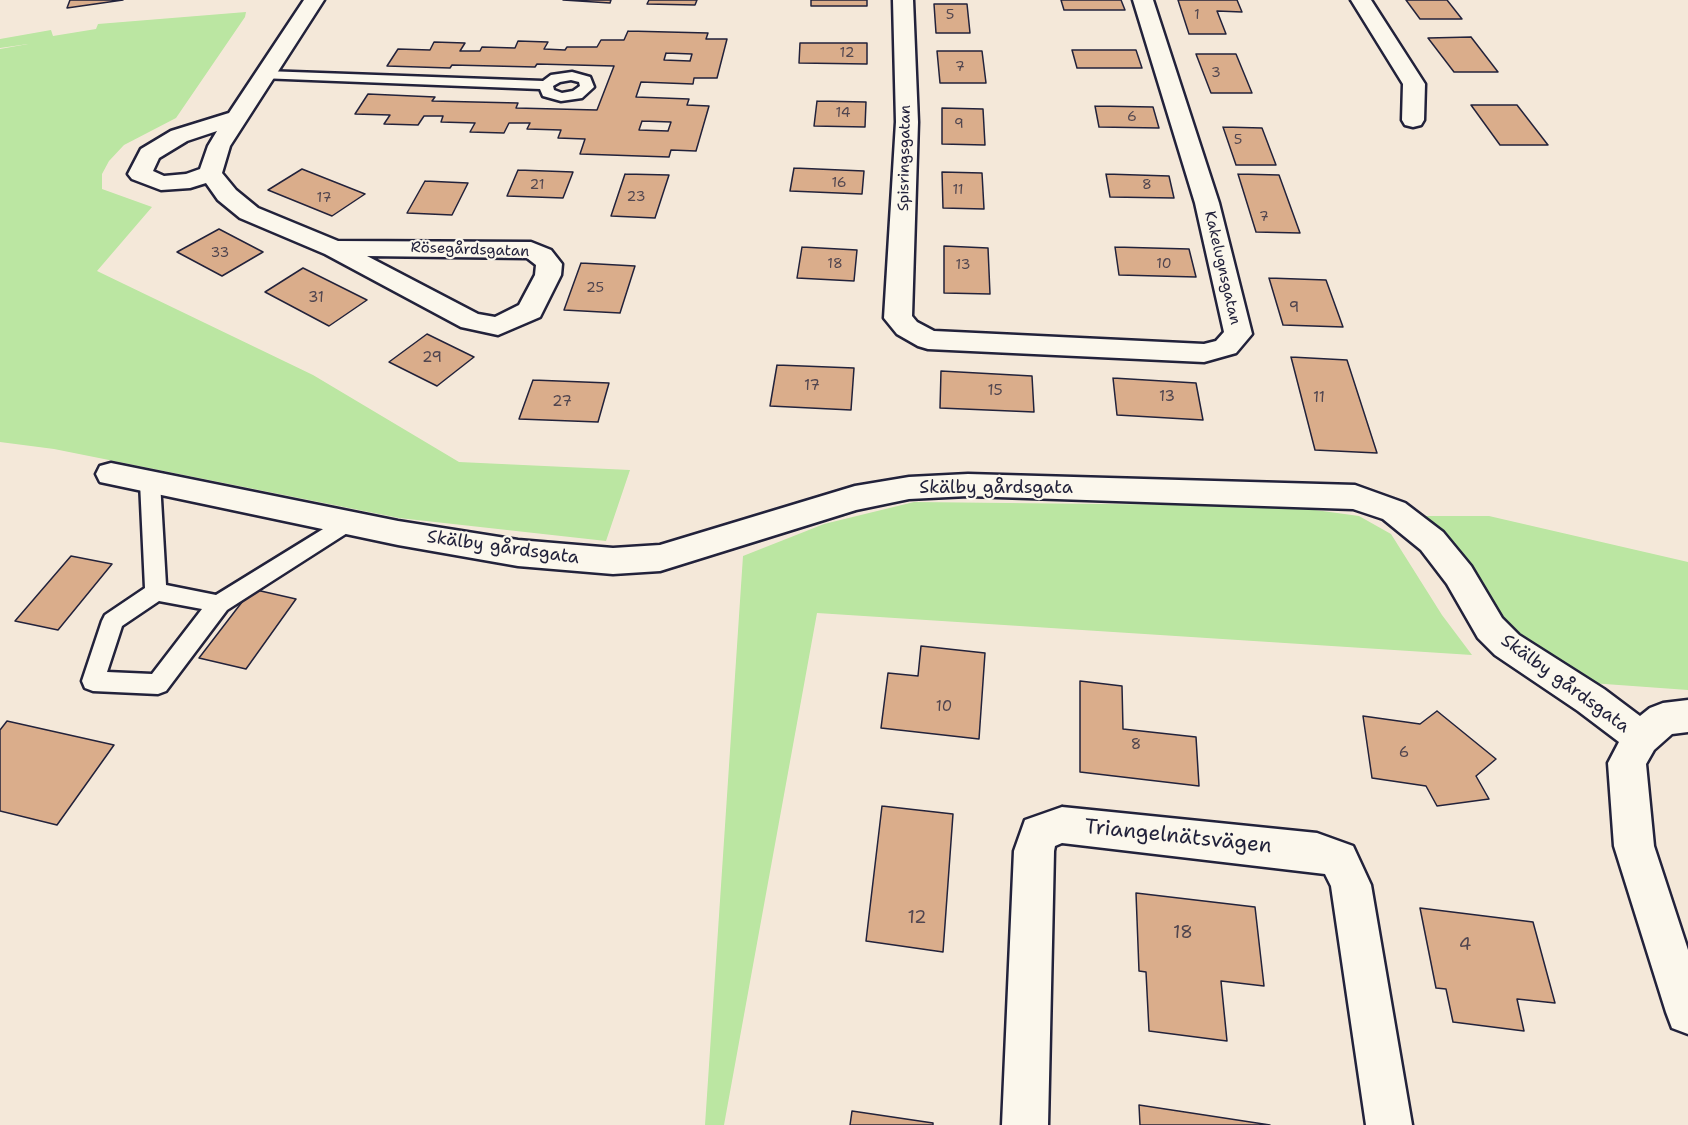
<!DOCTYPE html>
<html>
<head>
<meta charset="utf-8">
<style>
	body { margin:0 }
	canvas { display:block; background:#f4e8d9 }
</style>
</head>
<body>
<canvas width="1688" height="1125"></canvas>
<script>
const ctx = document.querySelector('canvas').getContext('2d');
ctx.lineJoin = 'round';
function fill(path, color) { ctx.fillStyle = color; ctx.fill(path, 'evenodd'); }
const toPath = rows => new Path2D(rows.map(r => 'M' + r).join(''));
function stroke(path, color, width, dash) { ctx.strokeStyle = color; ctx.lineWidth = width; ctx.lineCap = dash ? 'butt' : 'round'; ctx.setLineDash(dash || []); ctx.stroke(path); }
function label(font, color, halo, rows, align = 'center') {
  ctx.font = font + ' "Shantell Sans",sans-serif'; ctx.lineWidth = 4.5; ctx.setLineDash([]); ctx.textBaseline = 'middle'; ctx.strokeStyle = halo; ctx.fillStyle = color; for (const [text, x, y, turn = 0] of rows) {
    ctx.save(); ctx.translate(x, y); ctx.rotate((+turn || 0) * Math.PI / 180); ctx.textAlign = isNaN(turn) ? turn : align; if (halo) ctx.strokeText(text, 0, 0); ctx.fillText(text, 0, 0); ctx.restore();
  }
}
fill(toPath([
	[246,12,245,17,176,118,124,145,109,161,102,174,102,189,152,207,97,271,313,375,459,462,630,470,606,541,399,518,54,449,0,442,0,49,28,44,0,48,0,39,51,30,53,36,96,29,98,24],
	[914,502,1286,506,1359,516,1391,534,1442,615,1472,655,817,613,724,1125,705,1125,743,556,824,524],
	[1420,516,1489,516,1688,562,1688,690,1591,683,1506,627,1458,549]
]), '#bbe6a2');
const building = toPath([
	[70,0,123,0,67,8,70,0],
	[563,0,611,0,610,3,563,0],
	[649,0,697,0,695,5,647,4,649,0],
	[811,0,867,0,867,6,811,6,811,0],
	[1061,0,1121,0,1125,10,1064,10,1061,0],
	[1178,0,1237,0,1242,12,1217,11,1226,34,1189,34,1178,0],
	[1406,0,1447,0,1462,19,1420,19,1406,0],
	[934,4,967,4,970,33,936,33,934,4],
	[628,31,708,33,706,39,727,39,717,78,694,78,693,84,641,82,636,97,689,99,687,105,709,106,696,151,671,150,669,157,580,154,585,139,558,138,561,130,527,129,530,123,509,123,504,133,470,132,475,123,441,122,443,116,424,116,418,125,384,124,390,115,355,114,368,94,435,97,432,101,518,103,516,108,597,110,614,66,537,64,535,67,452,65,450,68,387,66,398,49,430,50,434,42,465,43,460,51,480,51,482,47,515,48,518,41,548,42,544,49,565,50,567,47,597,47,601,40,624,40,628,31],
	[666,53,692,54,690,61,664,60,666,53],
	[642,121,671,122,668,131,639,130,642,121],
	[1471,37,1498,72,1454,72,1428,38,1471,37],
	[800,43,867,43,867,64,799,63,800,43],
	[1072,50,1136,50,1142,68,1077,68,1072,50],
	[937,51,982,51,986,83,940,83,937,51],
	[1196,54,1236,54,1252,93,1211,93,1196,54],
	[817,101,866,102,865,127,814,126,817,101],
	[1471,105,1517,105,1548,145,1500,145,1471,105],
	[1095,106,1153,107,1159,128,1099,127,1095,106],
	[942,108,983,109,985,145,942,144,942,108],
	[1223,127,1262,128,1276,165,1236,165,1223,127],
	[794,168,864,171,862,194,790,191,794,168],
	[302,169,365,194,332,216,268,190,302,169],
	[518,170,573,172,563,198,507,196,518,170],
	[942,172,982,173,984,209,943,208,942,172],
	[625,174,669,175,655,218,611,216,625,174],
	[1106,174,1169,176,1174,198,1110,197,1106,174],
	[1238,174,1279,175,1300,233,1256,232,1238,174],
	[425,181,468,183,452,215,407,213,425,181],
	[219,229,263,252,222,276,177,252,219,229],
	[944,246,988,248,990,294,944,293,944,246],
	[802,247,857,250,854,281,797,278,802,247],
	[1115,247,1189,249,1196,277,1119,275,1115,247],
	[581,263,635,266,620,313,564,310,581,263],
	[303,268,367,300,329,326,265,292,303,268],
	[1269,278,1326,280,1343,327,1283,325,1269,278],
	[427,334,474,357,437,386,389,362,427,334],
	[1291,357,1347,360,1377,453,1315,450,1291,357],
	[777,365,854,368,851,410,770,406,777,365],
	[941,371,1032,376,1034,412,940,408,941,371],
	[1113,378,1196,383,1203,420,1117,415,1113,378],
	[533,380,609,383,598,422,519,419,533,380],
	[71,556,112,564,58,630,15,621,71,556],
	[252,589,296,599,246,669,199,658,252,589],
	[921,646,985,653,979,739,881,728,888,673,918,676,921,646],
	[1080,681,1122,686,1123,729,1196,737,1199,786,1080,772,1080,681],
	[1437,711,1496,759,1476,776,1489,799,1437,806,1426,786,1372,778,1363,716,1420,724,1437,711],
	[7,721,114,745,57,825,0,811,0,730,7,721],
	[882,806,953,814,943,952,866,941,882,806],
	[1136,893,1255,907,1264,986,1221,981,1227,1041,1149,1031,1146,972,1139,971,1136,893],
	[1420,908,1533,922,1555,1003,1517,999,1524,1031,1453,1022,1446,989,1436,988,1420,908],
	[1139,1105,1270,1125,1140,1125,1139,1105],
	[852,1111,933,1123,933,1125,850,1125,852,1111]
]);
fill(building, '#daad8b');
stroke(building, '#22223b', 1.5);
const service = toPath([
	[265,71,543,81,551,75,572,72,590,77,594,87,582,98,561,101,543,96,540,89,260,78,258,75,265,71],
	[571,80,579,82,580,86,573,91,562,93,554,90,553,86,560,82,571,80],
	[150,475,157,477,160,482,166,585,216,595,341,518,348,515,355,518,358,523,355,528,227,610,166,691,158,694,93,691,85,688,82,681,102,621,105,615,145,588,140,482,143,477,150,475],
	[159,601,202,609,152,674,107,672,122,626,159,601]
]);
const minor = toPath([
	[304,0,324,0,230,146,222,173,236,190,258,208,338,241,531,242,551,250,562,264,561,275,540,317,498,335,461,327,325,254,240,218,218,200,206,183,190,188,161,190,132,179,128,174,141,149,171,131,229,113,304,0],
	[217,131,208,146,200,169,186,174,164,176,153,171,159,158,187,141,217,131],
	[367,256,527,258,536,265,535,275,519,305,495,317,478,314,367,256],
	[893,0,913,0,918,122,912,316,917,322,934,331,1204,344,1216,341,1224,332,1195,203,1133,0,1153,0,1219,203,1252,334,1236,353,1204,362,928,349,918,346,897,334,884,318,896,122,893,0],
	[1351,0,1371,0,1425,84,1424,120,1421,125,1413,127,1405,125,1402,120,1403,84,1351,0],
	[111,463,398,521,518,540,613,548,660,545,855,486,909,477,968,474,1355,485,1405,503,1443,532,1471,566,1502,618,1519,635,1604,689,1640,716,1650,708,1663,703,1688,700,1688,732,1672,734,1654,750,1646,764,1654,846,1688,950,1688,1034,1672,1028,1666,1012,1614,846,1608,763,1619,742,1578,711,1495,655,1478,638,1447,584,1421,550,1383,519,1353,509,968,496,909,499,856,510,660,571,613,574,518,566,398,545,100,482,96,474,100,466,111,463],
	[1062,807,1317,833,1353,846,1371,885,1412,1125,1366,1125,1331,886,1325,874,1062,843,1055,846,1054,851,1048,1125,1002,1125,1014,851,1025,820,1062,807]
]);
stroke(service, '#22223b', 5);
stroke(minor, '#22223b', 5);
fill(service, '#fbf7ec');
fill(minor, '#fbf7ec');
label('14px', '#50454f', null, [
	["5",950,15],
	["1",1197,15],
	["12",847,53],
	["7",960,67],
	["3",1216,73],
	["14",843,113],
	["6",1132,117],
	["9",959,124],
	["5",1238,140],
	["16",839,183],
	["21",537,185],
	["8",1147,185],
	["11",958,190],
	["23",636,197],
	["17",324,198],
	["7",1264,217],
	["33",220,253],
	["18",835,264],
	["10",1164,264],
	["13",963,265],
	["25",595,288]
]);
label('15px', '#22223b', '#fbf7ec', [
	["Spisringsgatan",905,158,-89],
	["Rösegårdsgatan",470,250,2],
	["Kakelugnsgatan",1222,268,77]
]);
label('15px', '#50454f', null, [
	["31",316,298],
	["9",1294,308],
	["29",432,358],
	["17",812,386],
	["15",995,391],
	["13",1167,397],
	["11",1319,398],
	["27",562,402],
	["10",944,707],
	["8",1136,745],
	["6",1404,753]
]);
label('18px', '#22223b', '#fbf7ec', [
	["Skälby gårdsgata",996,488],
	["Skälby gårdsgata",503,548,8],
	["Skälby gårdsgata",1565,684,36]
]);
label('18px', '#50454f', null, [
	["12",917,918],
	["18",1183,933],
	["4",1465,945]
]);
label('21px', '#22223b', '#fbf7ec', [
	["Triangelnätsvägen",1178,837,6]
]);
</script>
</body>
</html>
